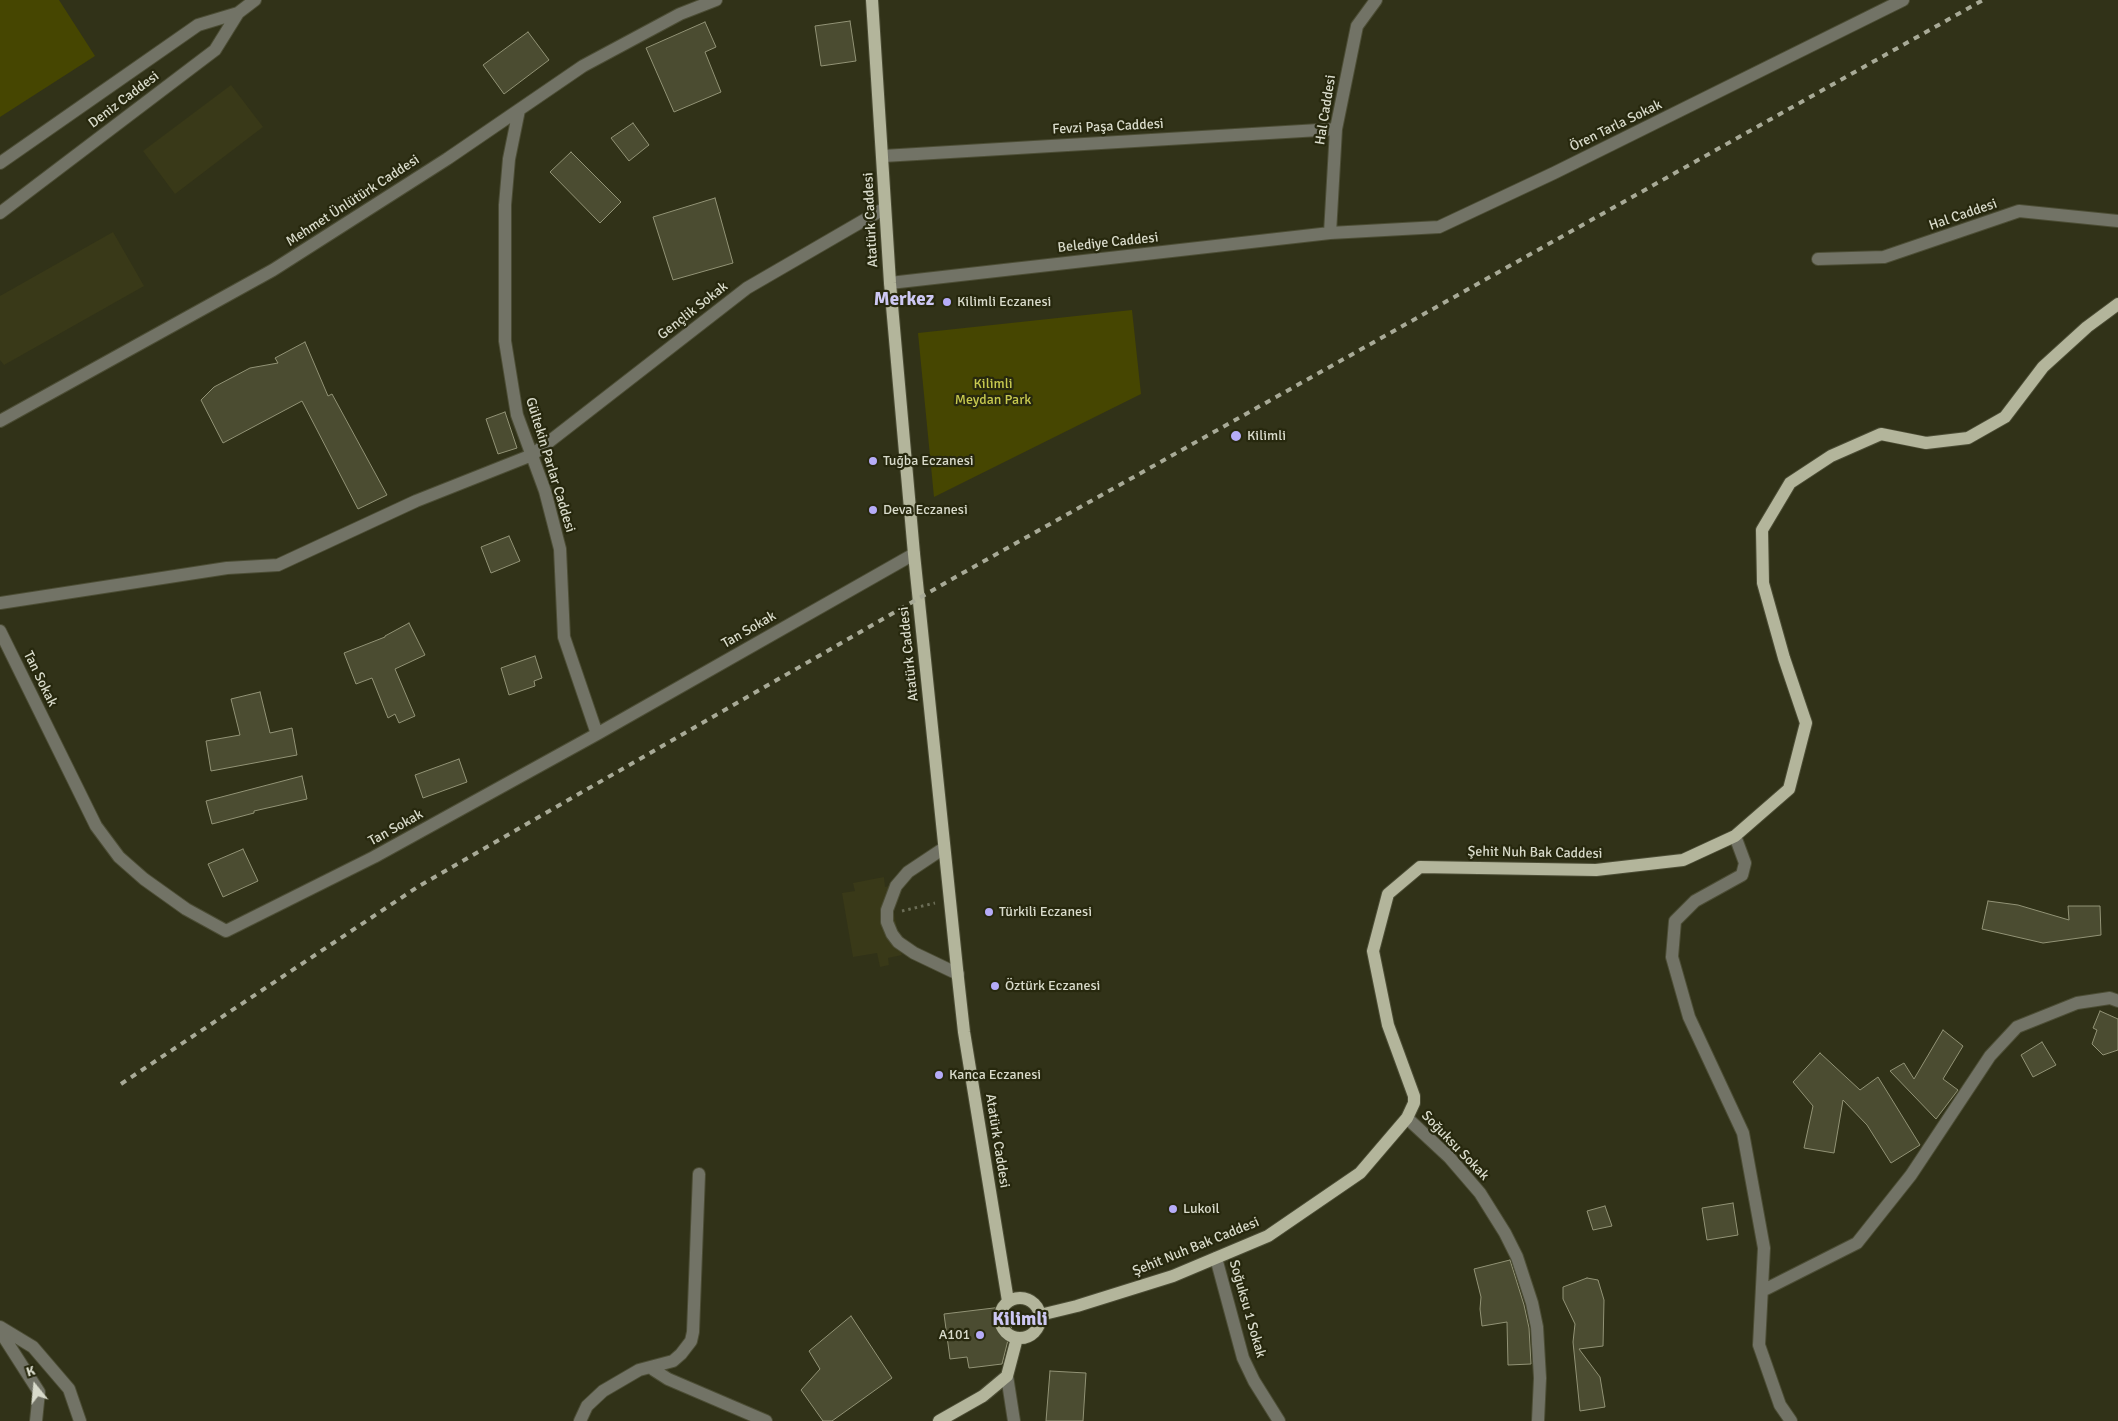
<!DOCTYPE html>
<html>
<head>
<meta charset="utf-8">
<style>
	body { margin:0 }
	#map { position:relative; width:2118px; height:1421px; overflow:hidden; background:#313218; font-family:Signika,sans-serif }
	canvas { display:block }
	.north { position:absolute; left:10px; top:1361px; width:50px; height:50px; -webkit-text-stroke:4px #27280e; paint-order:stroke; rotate:343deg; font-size:14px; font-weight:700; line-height:20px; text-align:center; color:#d9dbcb }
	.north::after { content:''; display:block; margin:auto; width:18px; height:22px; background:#d9dbcb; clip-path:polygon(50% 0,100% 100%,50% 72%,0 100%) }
</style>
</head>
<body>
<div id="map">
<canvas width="2118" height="1421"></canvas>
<div class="north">K</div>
</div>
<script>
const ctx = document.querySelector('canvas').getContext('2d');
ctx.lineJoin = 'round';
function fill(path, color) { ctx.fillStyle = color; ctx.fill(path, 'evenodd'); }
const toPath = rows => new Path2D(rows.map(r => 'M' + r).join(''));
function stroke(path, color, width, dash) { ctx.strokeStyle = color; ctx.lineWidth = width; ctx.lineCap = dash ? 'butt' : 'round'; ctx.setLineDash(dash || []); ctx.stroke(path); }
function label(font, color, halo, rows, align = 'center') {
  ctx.font = font + ' Signika,sans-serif'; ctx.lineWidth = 4.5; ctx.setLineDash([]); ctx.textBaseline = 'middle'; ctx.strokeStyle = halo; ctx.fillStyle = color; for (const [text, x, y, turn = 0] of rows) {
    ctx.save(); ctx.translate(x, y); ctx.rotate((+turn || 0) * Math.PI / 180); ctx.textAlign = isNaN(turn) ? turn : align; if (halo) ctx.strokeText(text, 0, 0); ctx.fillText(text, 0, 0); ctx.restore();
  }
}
fill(toPath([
	[231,85,263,127,175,194,143,151],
	[113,232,144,286,4,365,0,360,0,296],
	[884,877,885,887,889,886,902,955,888,958,889,965,880,967,877,953,853,957,842,893,855,891,853,883]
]), '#393918');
fill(toPath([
	[0,0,59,0,95,56,0,117],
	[1132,310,1141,394,934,497,918,333]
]), '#464601');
const building = toPath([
	[850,21,856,61,821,66,815,26,850,21],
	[705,22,716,47,705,52,721,92,674,112,646,48,705,22],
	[528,32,549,60,504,94,483,65,528,32],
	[633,123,649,145,629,161,611,138,633,123],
	[571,152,621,202,600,223,550,172,571,152],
	[715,198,733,263,673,280,653,217,715,198],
	[305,342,328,396,332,394,387,495,358,509,302,401,223,443,201,400,214,387,250,368,278,363,275,358,305,342],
	[505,412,517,448,498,454,486,419,505,412],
	[509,536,520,561,491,573,481,547,509,536],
	[409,623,425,655,395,669,415,716,399,723,395,714,388,718,372,678,356,684,344,653,385,637,385,636,409,623],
	[535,656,542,678,534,681,535,686,509,695,501,668,535,656],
	[260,692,270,733,292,728,297,755,211,771,206,741,240,735,231,699,260,692],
	[459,759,467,782,423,798,415,775,459,759],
	[302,776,307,799,254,811,254,813,212,824,206,801,302,776],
	[243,849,258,881,223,897,208,864,243,849],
	[1988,901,2018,905,2069,920,2068,906,2100,906,2101,935,2043,943,1982,929,1988,901],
	[2100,1011,2118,1019,2118,1050,2103,1055,2092,1044,2097,1030,2093,1028,2100,1011],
	[1943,1030,1963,1046,1943,1079,1958,1090,1936,1119,1890,1071,1904,1063,1914,1079,1943,1030],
	[2042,1042,2056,1065,2033,1077,2021,1055,2042,1042],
	[1820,1053,1860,1090,1878,1077,1920,1145,1891,1163,1867,1125,1843,1100,1834,1153,1804,1148,1813,1106,1793,1082,1820,1053],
	[1733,1203,1738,1235,1707,1240,1702,1208,1733,1203],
	[1605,1206,1612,1226,1593,1230,1587,1211,1605,1206],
	[1510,1260,1524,1305,1529,1328,1531,1364,1508,1365,1507,1322,1482,1326,1480,1309,1481,1297,1474,1269,1510,1260],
	[1587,1278,1598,1280,1604,1300,1603,1346,1579,1349,1600,1377,1605,1407,1580,1411,1573,1342,1575,1324,1563,1299,1563,1287,1587,1278],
	[1002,1307,1009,1309,1012,1332,1009,1336,1002,1364,969,1368,967,1357,950,1359,944,1314,1002,1307],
	[851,1316,892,1378,832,1421,823,1421,801,1390,820,1369,809,1351,851,1316],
	[1050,1371,1086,1373,1083,1421,1046,1421,1050,1371]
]);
fill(building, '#4b4c31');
stroke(building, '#929376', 1);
const minor = toPath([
	[519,110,509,159,505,205,505,341,517,415,545,491,560,549,564,637,597,734],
	[883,156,1336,129],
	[0,163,198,25,238,13],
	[0,213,215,50,238,13,255,0],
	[1330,233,1336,129,1357,26,1376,0],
	[1818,259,1884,257,2019,211,2118,221],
	[890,283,1330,233,1439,227,1554,173,1903,0],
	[0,421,273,270,447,159,583,66,680,14,716,0],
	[0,603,227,568,278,565,416,501,532,455,747,288,885,208],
	[0,631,96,826,119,857,144,879,186,909,226,931,374,857,597,734,914,554],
	[1735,836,1745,863,1742,875,1695,901,1675,921,1672,957,1689,1017,1743,1133,1764,1248,1759,1345,1780,1405,1791,1421],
	[944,848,908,872,896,886,887,910,887,922,892,934,898,942,914,953,958,974],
	[1407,1118,1449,1157,1480,1193,1505,1233,1517,1257,1532,1303,1537,1327,1540,1378,1538,1421],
	[1216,1258,1243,1358,1254,1381,1279,1421],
	[1762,1291,1857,1243,1911,1175,1990,1056,2017,1027,2077,1003,2110,998,2118,1001],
	[0,1327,33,1347,69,1389,80,1421],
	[0,1331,39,1392,36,1421],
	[651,1367,654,1370,668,1379,766,1421],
	[1007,1376,1014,1421],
	[580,1421,587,1406,603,1391,639,1370,673,1361,681,1354,691,1341,693,1332,699,1174]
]);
const major = toPath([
	[872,0,890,283,914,554,958,978,964,1032,1008,1301],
	'1000 1318a20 20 0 1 1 40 0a20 20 0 1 1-40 0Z',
	[1040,1315,1077,1306,1173,1276,1268,1236,1360,1173,1407,1118,1414,1103,1414,1096,1388,1025,1373,951,1388,894,1420,867,1596,870,1683,860,1735,836,1789,789,1806,723,1784,658,1763,583,1762,530,1790,483,1831,456,1881,434,1926,443,1968,438,2005,417,2043,367,2087,327,2118,304],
	[939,1421,983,1396,1007,1376,1017,1338]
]);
stroke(minor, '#4c4d35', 14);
stroke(major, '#4c4d35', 14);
stroke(toPath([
	[902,911,935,903]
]), '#6c6e57', 3, [2.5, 4]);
stroke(minor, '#727366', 12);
stroke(major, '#b3b59b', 12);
stroke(toPath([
	[121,1084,419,886,961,574,1983,0]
]), '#a8aa97', 4, [6, 6]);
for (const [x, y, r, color] of [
	[947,302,5,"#b6acf8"],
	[1236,436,6,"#b6acf8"],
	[873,461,5,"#b6acf8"],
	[873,510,5,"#b6acf8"],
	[989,912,5,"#b6acf8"],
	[995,986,5,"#b6acf8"],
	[939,1075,5,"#b6acf8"],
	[1173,1209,5,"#b6acf8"],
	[980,1335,5,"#b6acf8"]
]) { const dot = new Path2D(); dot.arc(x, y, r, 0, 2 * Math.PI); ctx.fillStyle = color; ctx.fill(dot); stroke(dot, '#27280e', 2); }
label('14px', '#d9dbcb', '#27280e', [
	["Deniz Caddesi",124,100,-37],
	["Hal Caddesi",1326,110,-81],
	["Ören Tarla Sokak",1616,126,-26],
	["Fevzi Paşa Caddesi",1108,127,-3],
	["Mehmet Ünlütürk Caddesi",353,201,-33],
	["Hal Caddesi",1963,215,-19],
	["Atatürk Caddesi",871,220,-93],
	["Belediye Caddesi",1108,243,-6],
	["Gençlik Sokak",693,311,-38],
	["Gültekin Parlar Caddesi",550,465,73],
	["Tan Sokak",749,630,-30],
	["Atatürk Caddesi",909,654,-96],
	["Tan Sokak",40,679,64],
	["Tan Sokak",396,828,-29],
	["Şehit Nuh Bak Caddesi",1535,853,1],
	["Atatürk Caddesi",997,1141,81],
	["Soğuksu Sokak",1455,1146,46],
	["Şehit Nuh Bak Caddesi",1196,1247,-22],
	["Soğuksu 1 Sokak",1247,1309,74]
]);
label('14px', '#d9dbcb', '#27280e', [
	["Kilimli Eczanesi",957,302],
	["Kilimli",1247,436],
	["Tuğba Eczanesi",883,461],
	["Deva Eczanesi",883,510],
	["Türkili Eczanesi",999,912],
	["Öztürk Eczanesi",1005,986],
	["Kanca Eczanesi",949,1075],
	["Lukoil",1183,1209],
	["A101",970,1335,"right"]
], 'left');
label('14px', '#c7c94f', '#27280e', [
	["Kilimli",993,384],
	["Meydan Park",993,400]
]);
label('bold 19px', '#cdc8f3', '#27280e', [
	["Merkez",904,300],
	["Kilimli",1020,1320]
]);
</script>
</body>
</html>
